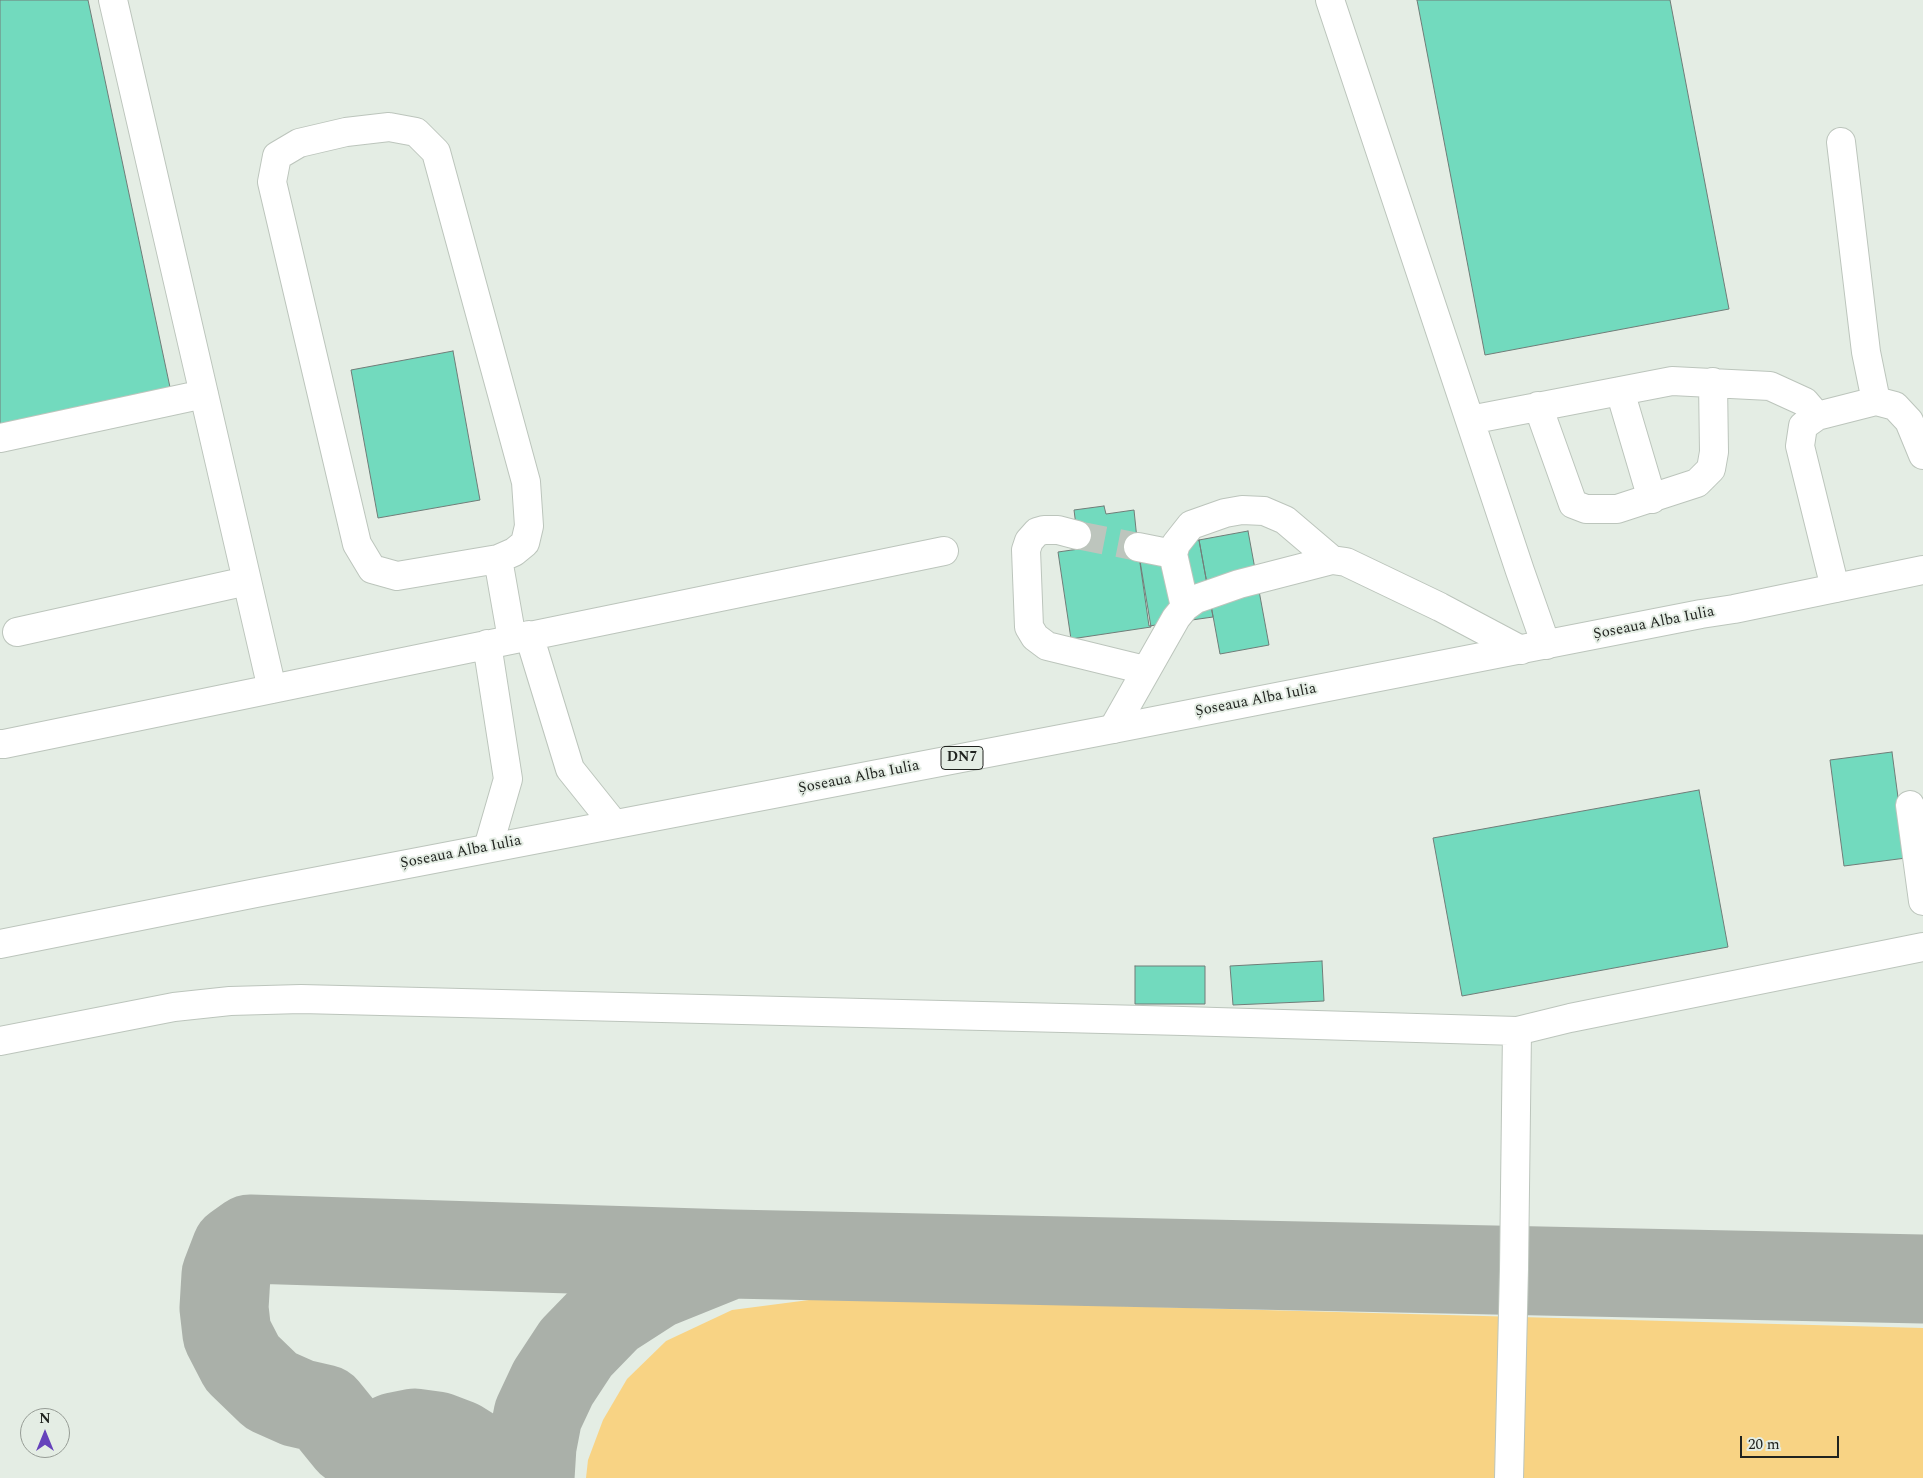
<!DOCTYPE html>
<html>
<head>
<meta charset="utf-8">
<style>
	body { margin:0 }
	#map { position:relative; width:1923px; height:1478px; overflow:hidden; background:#e4ede4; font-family:Spectral,serif }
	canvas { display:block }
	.north { position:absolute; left:20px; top:1408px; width:50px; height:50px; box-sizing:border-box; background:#e4ede4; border:1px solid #969c95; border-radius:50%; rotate:0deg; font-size:14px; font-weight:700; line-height:20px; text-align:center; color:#20231f }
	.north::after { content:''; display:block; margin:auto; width:18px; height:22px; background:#6643bb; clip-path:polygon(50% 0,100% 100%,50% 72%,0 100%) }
	.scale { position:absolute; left:1740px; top:1436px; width:99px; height:22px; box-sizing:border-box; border:2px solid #20231f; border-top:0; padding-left:6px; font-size:15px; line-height:18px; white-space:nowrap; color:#20231f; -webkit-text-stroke:4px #e4ede4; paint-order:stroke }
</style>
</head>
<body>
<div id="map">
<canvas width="1923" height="1478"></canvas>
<div class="north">N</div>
<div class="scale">20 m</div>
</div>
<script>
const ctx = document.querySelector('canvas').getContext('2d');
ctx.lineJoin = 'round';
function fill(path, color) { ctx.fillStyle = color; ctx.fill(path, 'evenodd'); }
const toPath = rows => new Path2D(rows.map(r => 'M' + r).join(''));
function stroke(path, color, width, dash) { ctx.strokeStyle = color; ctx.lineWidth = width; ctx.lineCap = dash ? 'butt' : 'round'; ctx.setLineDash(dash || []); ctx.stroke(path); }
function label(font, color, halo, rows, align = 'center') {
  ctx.font = font + ' Spectral,serif'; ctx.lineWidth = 4; ctx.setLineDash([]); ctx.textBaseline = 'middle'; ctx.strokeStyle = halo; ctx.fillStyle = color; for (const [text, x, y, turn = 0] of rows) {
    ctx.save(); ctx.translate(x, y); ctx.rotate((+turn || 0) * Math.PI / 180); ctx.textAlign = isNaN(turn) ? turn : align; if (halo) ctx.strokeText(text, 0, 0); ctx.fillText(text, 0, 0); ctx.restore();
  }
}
fill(toPath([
	[860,1299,1923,1328,1923,1478,586,1478,588,1460,603,1420,627,1379,666,1341,732,1310,809,1300]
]), '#f8d384');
stroke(toPath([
	[506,1478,490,1464,458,1444,437,1436,415,1433,395,1437,377,1445,363,1446,350,1441,324,1409,298,1403,271,1391,242,1363,227,1334,224,1308,226,1275,236,1249,250,1239,731,1254,1923,1279],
	[530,1478,532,1446,538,1415,553,1383,576,1348,609,1314,654,1285,721,1258]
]), '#aab0a9', 89);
const building = toPath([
	[0,0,88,0,171,392,0,427,0,0],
	[1417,0,1670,0,1729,309,1485,355,1417,0],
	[453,351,480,500,378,518,351,370,453,351],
	[1104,506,1106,514,1134,510,1138,549,1151,627,1071,639,1058,552,1079,549,1074,510,1104,506],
	[1248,531,1269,645,1220,654,1199,540,1248,531],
	[1199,540,1213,617,1149,626,1138,549,1199,540],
	[1892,752,1906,858,1844,866,1830,760,1892,752],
	[1699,790,1728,947,1462,996,1433,838,1699,790],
	[1322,961,1324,1001,1233,1005,1230,966,1322,961],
	[1135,966,1205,966,1205,1004,1135,1004,1135,966]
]);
fill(building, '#72dabe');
stroke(building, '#707d78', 1);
stroke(toPath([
	[1077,535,1138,547]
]), '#bdc5bd', 28, [28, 14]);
const minor = toPath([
	[113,0,272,689],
	[1330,0,1520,571,1546,645],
	[389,127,416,132,436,152,526,482,529,526,525,543,514,552,498,559,397,576,372,569,357,544,272,182,277,156,299,143,346,132,389,127],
	[1841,142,1866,352,1876,401],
	[1620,391,1652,499],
	[1538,406,1573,504,1586,509,1617,509,1697,483,1711,469,1714,452,1713,382],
	[1470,420,1672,381,1770,386,1805,402,1817,416],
	[0,438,204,394],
	[1077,535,1058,530,1044,530,1037,532,1029,541,1026,550,1029,627,1035,637,1047,646,1145,670],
	[1138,547,1173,554],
	[498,559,512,639],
	[1835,588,1800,446,1803,426,1817,416,1876,401,1895,406,1909,421,1923,455],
	[1185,607,1173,554,1176,544,1191,525,1225,513,1242,510,1264,511,1285,520,1332,560],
	[17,632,247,581],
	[529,635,570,769,614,824],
	[487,644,508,779,488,848],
	[1113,729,1176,618,1185,607,1196,599,1239,584,1332,560,1346,562,1440,607,1521,650],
	[0,744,4,744,944,551],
	[1910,805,1923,901],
	[0,1041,174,1007,230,1001,301,999,1183,1021,1517,1031],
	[1509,1478,1514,1269,1517,1031,1570,1018,1923,947]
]);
const major = toPath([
	[0,944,256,893,1113,729,1701,614,1734,609,1923,570]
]);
stroke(minor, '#bcc5bc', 30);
stroke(major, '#bcc5bc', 30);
stroke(minor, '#fff', 28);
stroke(major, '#fff', 28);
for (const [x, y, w] of [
	[962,758,42]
]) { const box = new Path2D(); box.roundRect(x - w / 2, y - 11.5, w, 23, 4); ctx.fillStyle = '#e4ede4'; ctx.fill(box); stroke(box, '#20231f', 1); }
label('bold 14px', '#20231f', null, [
	["DN7",962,758]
]);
label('15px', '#20231f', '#e4ede4', [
	["Șoseaua Alba Iulia",1654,624,-11],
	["Șoseaua Alba Iulia",1256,701,-11],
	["Șoseaua Alba Iulia",859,778,-11],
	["Șoseaua Alba Iulia",461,853,-11]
]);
</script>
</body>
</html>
